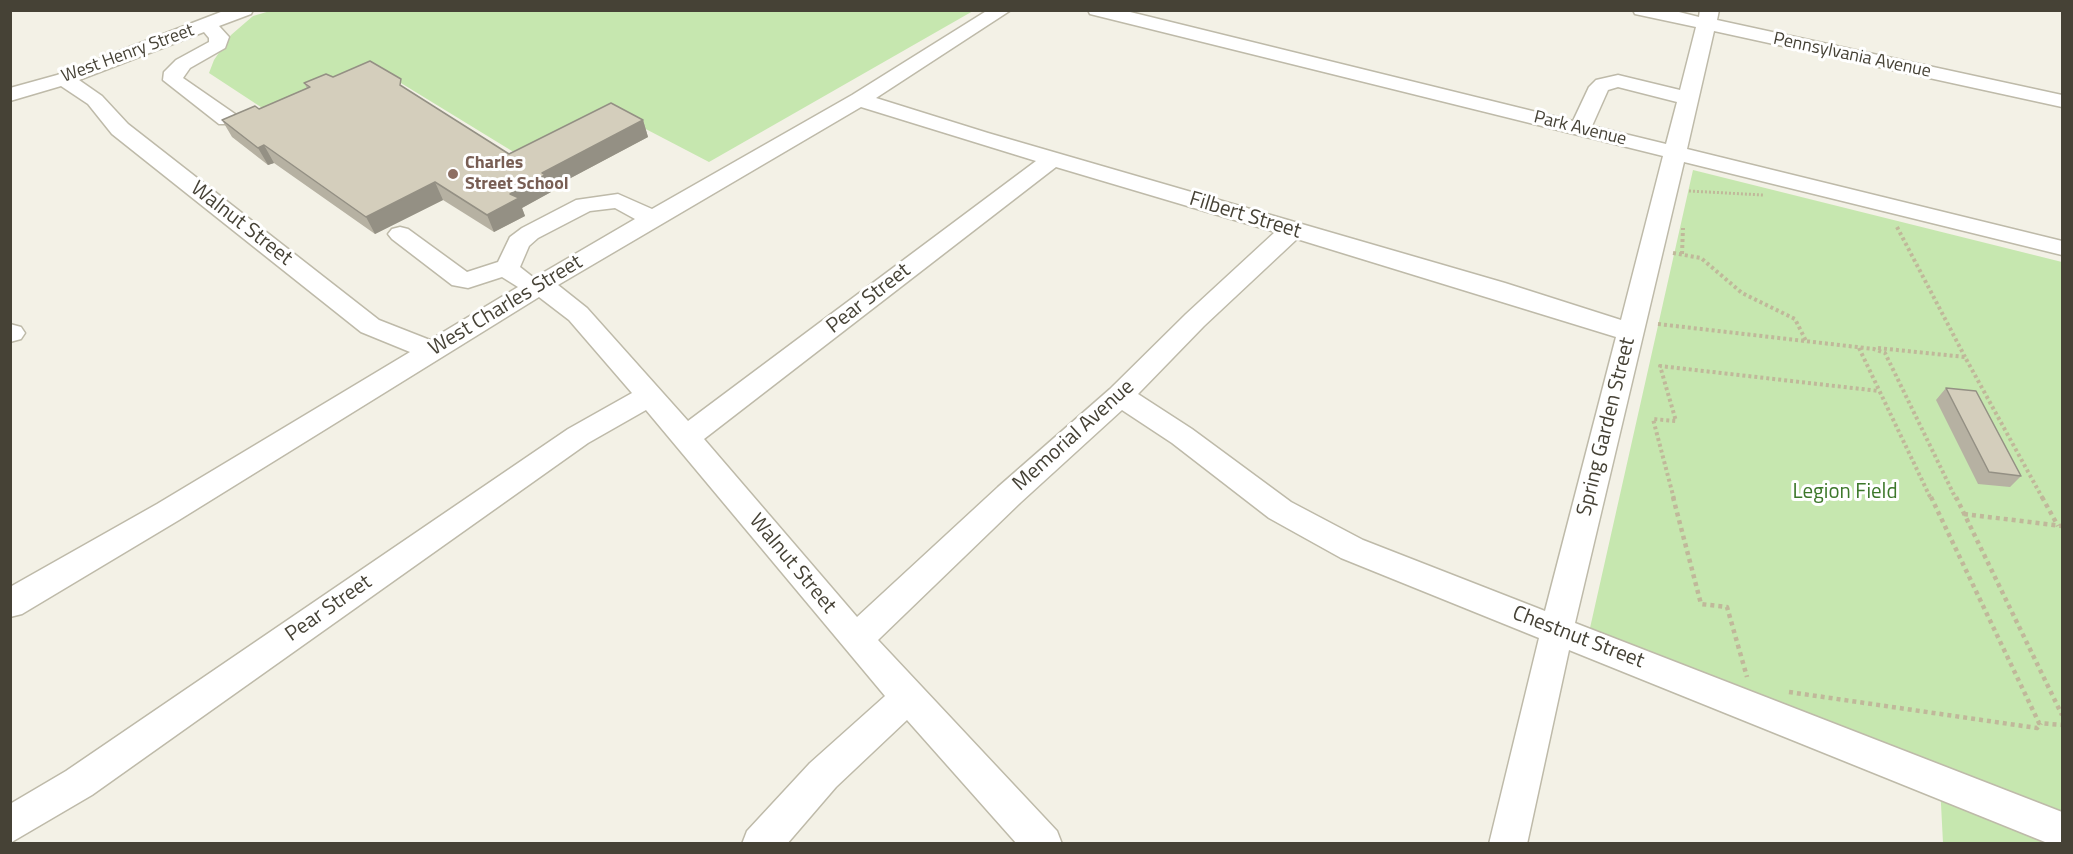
<!DOCTYPE html>
<html>
<head>
<meta charset="utf-8">
<style>
	body { margin:0 }
	#map { position:relative; width:2073px; height:854px; overflow:hidden; background:#f3f1e6; font-family:"Titillium Web",sans-serif }
	canvas { display:block }
	.frame { position:absolute; inset:0; border:12px solid #464236; pointer-events:none }
</style>
</head>
<body>
<div id="map">
<canvas width="2073" height="854"></canvas>
<div class="frame"></div>
</div>
<script>
const ctx = document.querySelector('canvas').getContext('2d');
ctx.lineJoin = 'round';
function fill(path, color) { ctx.fillStyle = color; ctx.fill(path, 'evenodd'); }
const toPath = rows => new Path2D(rows.map(r => 'M' + r).join(''));
function stroke(path, color, width, dash) { ctx.strokeStyle = color; ctx.lineWidth = width; ctx.lineCap = dash ? 'butt' : 'round'; ctx.setLineDash(dash || []); ctx.stroke(path); }
function label(font, color, halo, rows, align = 'center') {
  ctx.font = font + ' "Titillium Web",sans-serif'; ctx.lineWidth = 6; ctx.setLineDash([]); ctx.textBaseline = 'middle'; ctx.strokeStyle = halo; ctx.fillStyle = color; for (const [text, x, y, turn = 0] of rows) {
    ctx.save(); ctx.translate(x, y); ctx.rotate((+turn || 0) * Math.PI / 180); ctx.textAlign = isNaN(turn) ? turn : align; if (halo) ctx.strokeText(text, 0, 0); ctx.fillText(text, 0, 0); ctx.restore();
  }
}
fill(toPath([
	[270,11,973,11,709,162,615,113,525,159,378,69,273,115,209,73,214,60,231,35,253,16],
	[1693,170,2062,262,2062,843,1943,843,1939,765,1590,628]
]), '#c6e7af');
const minor = toPath([
	[226,10,253,10,251,14,219,26,229,37,225,48,190,68,183,78,235,114,238,119,235,124,219,124,163,80,164,72,176,60,209,42,209,38,204,32,79,80,102,96,128,124,379,320,430,340,518,287,502,277,468,288,452,285,392,239,388,234,392,229,400,227,408,229,467,272,498,262,510,237,522,228,576,200,618,194,652,209,852,95,988,10,1011,10,876,98,988,133,1505,283,1621,320,1663,156,1090,14,1088,10,1122,10,1573,121,1589,87,1596,80,1618,75,1680,90,1696,27,1635,14,1633,10,1671,10,1699,17,1700,10,1719,10,1717,20,2062,95,2062,107,1714,31,1687,149,2062,241,2062,255,1684,162,1575,623,2062,812,2062,844,2050,844,1569,650,1527,844,1489,844,1539,638,1341,558,1269,518,1172,443,1122,410,1020,503,878,640,1057,831,1062,844,1017,844,907,720,836,787,787,844,742,844,747,831,810,763,885,696,646,410,588,443,92,795,10,843,10,804,66,771,568,429,632,393,569,320,539,297,179,520,22,614,10,617,10,587,157,504,410,352,361,332,112,134,88,104,61,86,10,101,10,88,57,75,226,10],
	[1618,87,1677,102,1666,144,1592,126,1608,90,1618,87],
	[861,107,1036,161,688,421,587,308,558,285,861,107],
	[1056,167,1275,232,1186,314,1110,389,998,487,857,617,704,439,1056,167],
	[615,208,635,219,534,278,520,267,529,246,538,238,590,211,615,208],
	[1297,239,1616,337,1545,611,1363,540,1291,502,1192,429,1138,394,1204,326,1297,239],
	[10,324,21,327,25,333,21,339,10,342,10,324]
]);
stroke(minor, '#bebaa9', 3);
stroke(toPath([
	[1689,191,1763,195]
]), '#c0b89a', 3, [2, 2]);
stroke(toPath([
	[1897,227,1965,357],
	[1673,253,1701,258,1742,293,1795,319,1806,341],
	[1682,254,1683,228],
	[1658,324,1874,349,1885,353,1956,499],
	[1859,348,1931,499],
	[1878,348,1965,357,2043,499],
	[1674,499,1653,419,1676,421,1660,366,1879,391]
]), '#c0b89a', 4, [3, 3]);
stroke(toPath([
	[1673,497,1701,604,1727,607,1747,677],
	[1931,497,2039,723,2062,725],
	[1956,497,2062,715],
	[2042,497,2058,526],
	[1964,514,2062,526],
	[1789,692,2037,728,2041,723]
]), '#c0b89a', 4.5, [4, 4]);
fill(minor, '#fff');
fill(toPath([
	[304,83,405,88,509,154,643,120,648,137,550,189,551,192,522,208,525,216,494,232,443,200,375,234,274,163,268,165,232,137,222,120,259,109,307,88],
	[1946,388,2021,476,2010,487,1978,484,1936,400]
]), '#b6b1a2');
fill(toPath([
	[643,120,648,137,550,189,551,192,522,208,525,216,494,232,487,215,510,194,542,173],
	[264,145,274,163,268,165,258,148],
	[435,182,443,200,375,234,366,217]
]), '#949084');
const building = toPath([
	[370,61,401,79,400,85,509,154,611,103,643,120,542,173,545,175,510,194,519,198,487,215,435,182,366,217,264,145,258,148,222,120,255,106,259,109,310,87,304,83,326,74,333,77,370,61],
	[1946,388,1976,391,2021,476,1989,472,1946,388]
]);
fill(building, '#d4cebc');
stroke(building, '#949084', 1.5);
for (const [x, y, r, color] of [
	[453,174,6,"#8d6e63"]
]) { const dot = new Path2D(); dot.arc(x, y, r, 0, 2 * Math.PI); ctx.fillStyle = color; ctx.fill(dot); stroke(dot, '#fff', 2); }
label('18px', '#464236', '#fff', [
	["West Henry Street",128,54,-20],
	["Pennsylvania Avenue",1852,56,12],
	["Park Avenue",1580,129,14]
]);
label('bold 18px', '#785e54', '#fff', [
	["Charles",465,164],
	["Street School",465,185]
], 'left');
label('21px', '#464236', '#fff', [
	["Filbert Street",1245,216,17],
	["Walnut Street",241,224,38],
	["Pear Street",869,299,-38],
	["West Charles Street",506,306,-31],
	["Spring Garden Street",1607,427,-76],
	["Memorial Avenue",1074,436,-42],
	["Walnut Street",792,564,50],
	["Pear Street",329,609,-35],
	["Chestnut Street",1578,638,21]
]);
label('21px', '#3c772a', '#fff', [
	["Legion Field",1845,493]
]);
</script>
</body>
</html>
